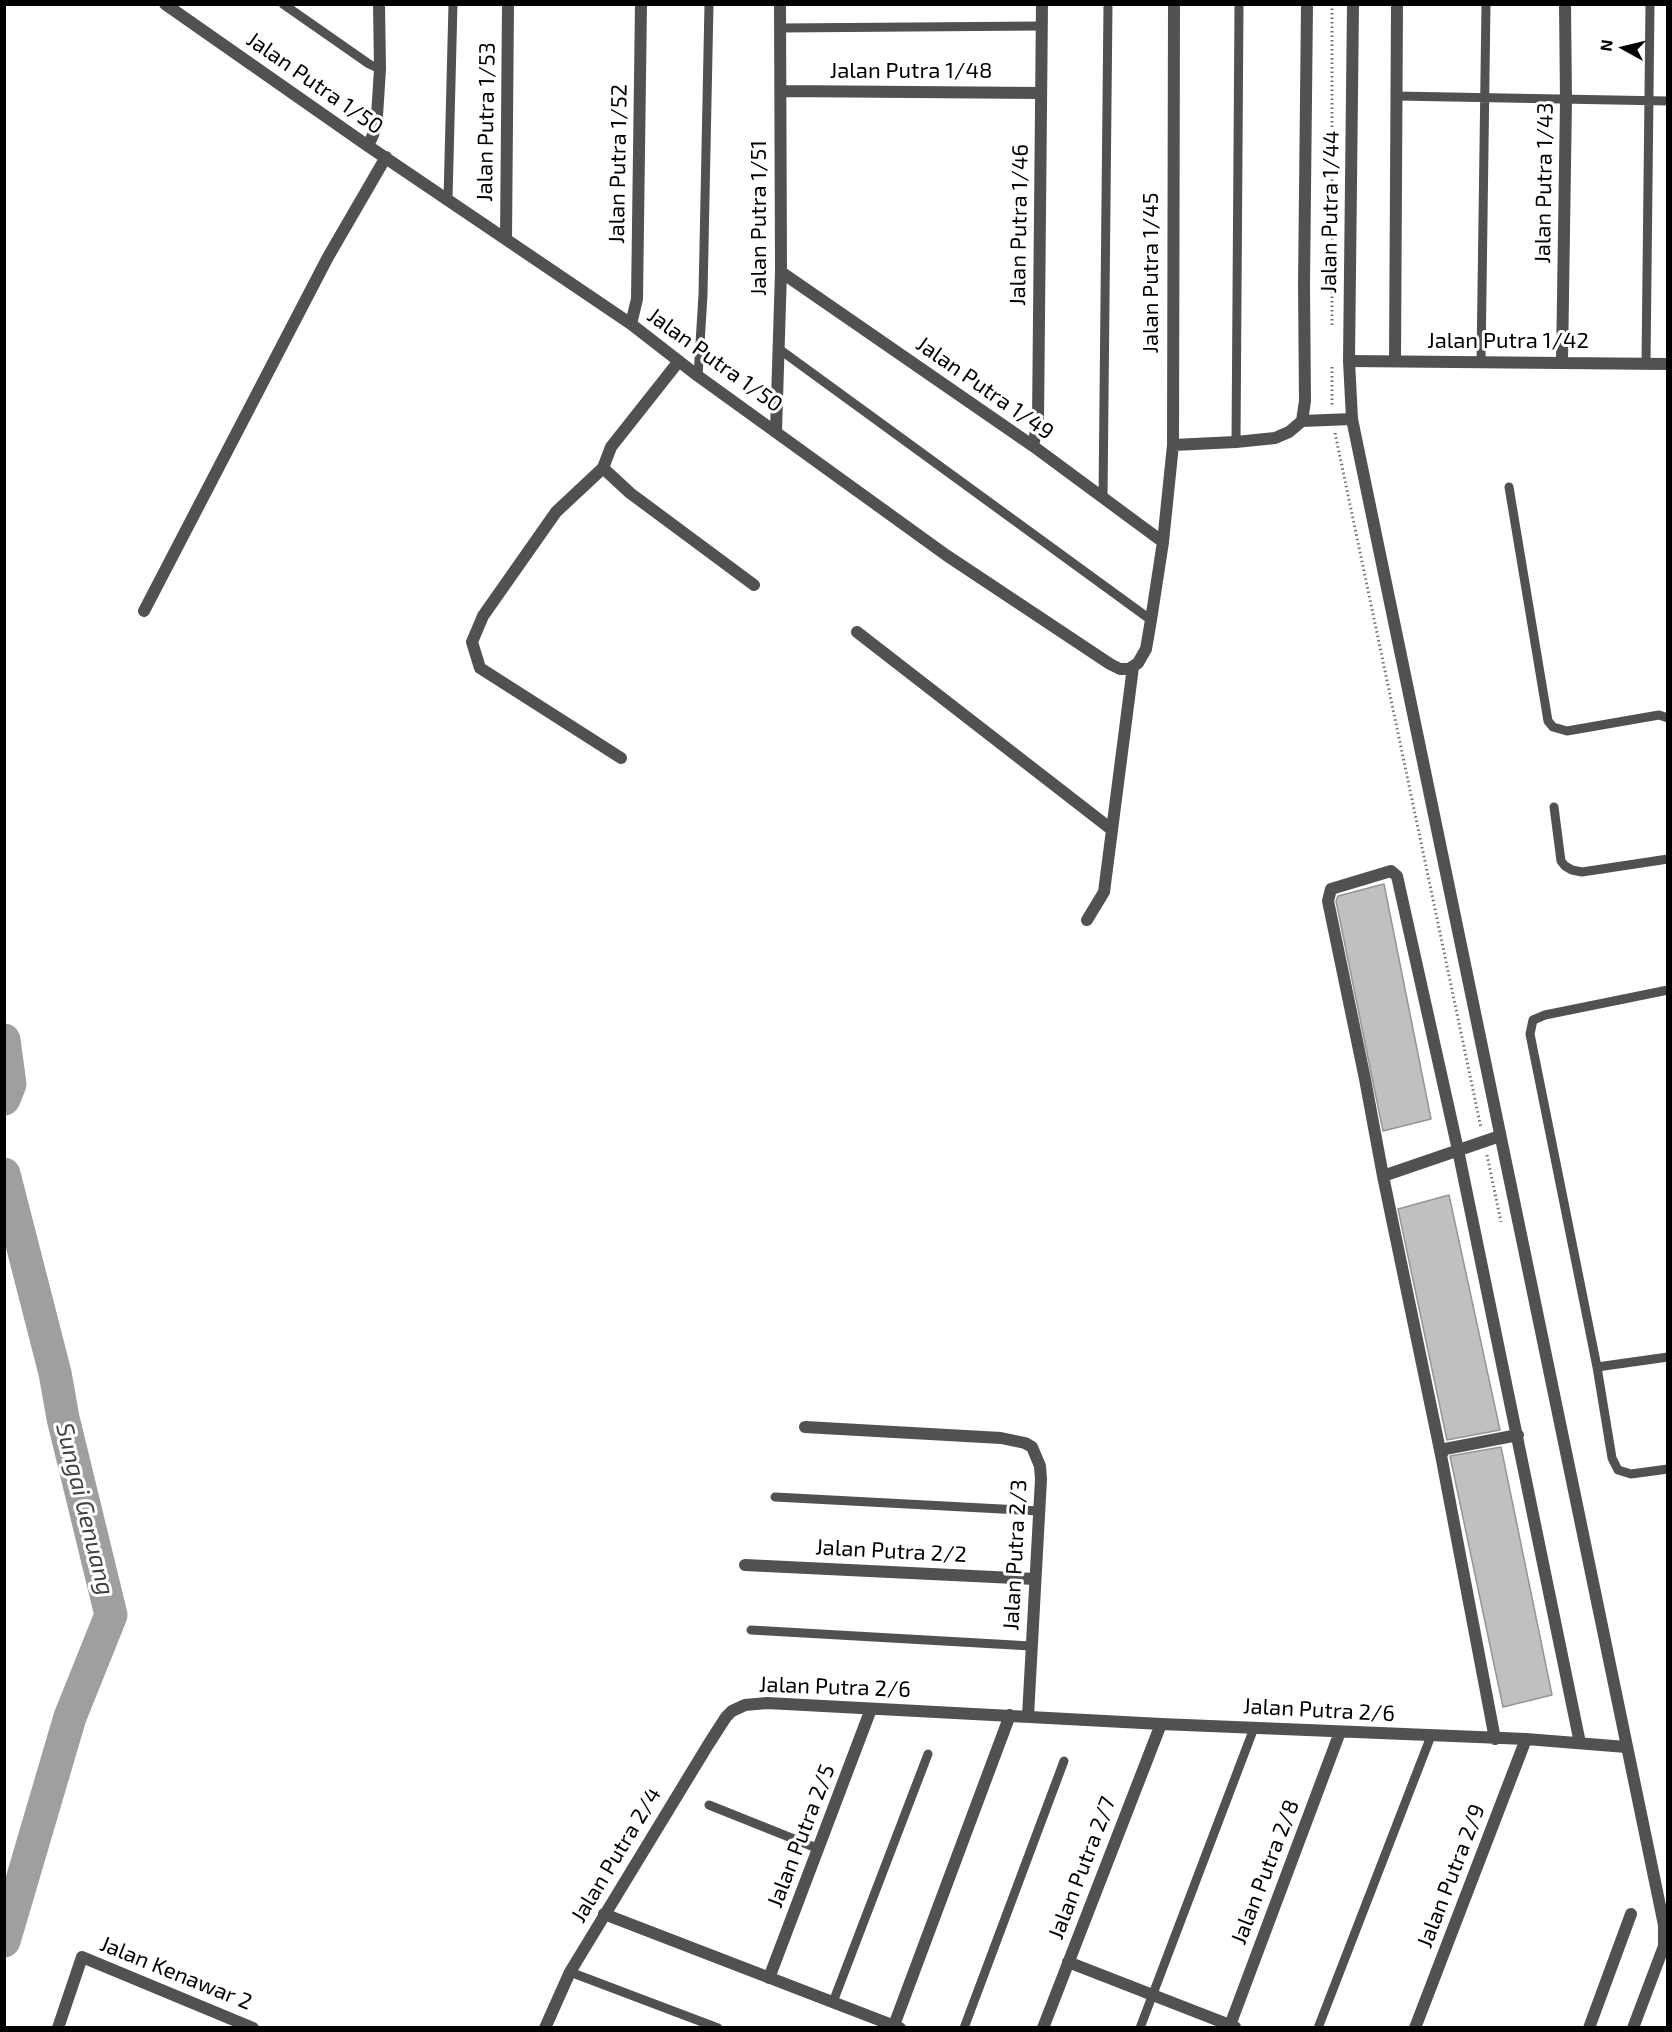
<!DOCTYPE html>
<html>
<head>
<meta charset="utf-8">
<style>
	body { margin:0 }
	#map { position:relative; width:1672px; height:2032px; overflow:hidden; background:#fff; font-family:"Exo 2",sans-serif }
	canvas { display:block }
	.frame { position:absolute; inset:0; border:6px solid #000; pointer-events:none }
	.north { position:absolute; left:1594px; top:18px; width:60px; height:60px; -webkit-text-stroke:4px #fff; paint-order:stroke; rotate:278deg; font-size:16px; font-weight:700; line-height:24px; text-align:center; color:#000 }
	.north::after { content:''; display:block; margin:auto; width:21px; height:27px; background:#000; clip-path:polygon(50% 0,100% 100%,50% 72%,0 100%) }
</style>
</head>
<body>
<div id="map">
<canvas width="1672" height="2032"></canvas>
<div class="frame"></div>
<div class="north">N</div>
</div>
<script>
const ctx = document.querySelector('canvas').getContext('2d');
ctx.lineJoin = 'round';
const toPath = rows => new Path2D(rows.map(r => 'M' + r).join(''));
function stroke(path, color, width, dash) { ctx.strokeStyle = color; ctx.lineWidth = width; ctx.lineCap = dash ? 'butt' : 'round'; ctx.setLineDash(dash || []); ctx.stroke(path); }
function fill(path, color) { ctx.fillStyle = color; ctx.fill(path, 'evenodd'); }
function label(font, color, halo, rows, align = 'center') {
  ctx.font = font + ' "Exo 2",sans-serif'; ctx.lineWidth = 6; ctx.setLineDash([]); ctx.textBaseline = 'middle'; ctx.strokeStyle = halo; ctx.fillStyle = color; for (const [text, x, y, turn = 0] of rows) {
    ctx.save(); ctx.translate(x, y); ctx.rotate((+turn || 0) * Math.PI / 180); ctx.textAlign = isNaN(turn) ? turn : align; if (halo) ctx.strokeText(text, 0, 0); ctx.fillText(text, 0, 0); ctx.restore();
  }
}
stroke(toPath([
	[4,1040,10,1084,4,1099],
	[4,1174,55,1373,63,1418,111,1615,70,1717,4,1941]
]), '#9f9f9f', 33);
const building = toPath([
	[1384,884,1431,1119,1383,1131,1336,901,1338,896,1384,884],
	[1449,1195,1500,1430,1447,1440,1398,1209,1449,1195],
	[1501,1447,1552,1695,1503,1707,1450,1456,1501,1447]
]);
fill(building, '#c0c0c0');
stroke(building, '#959595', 1.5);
stroke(toPath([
	[1332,4,1332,328],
	[1332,367,1332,406],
	[1335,433,1481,1128],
	[1487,1155,1501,1222]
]), '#737373', 3, [1.5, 3]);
stroke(toPath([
	[283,4,369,64,380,69],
	[781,28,1042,26],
	[1396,96,1668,101],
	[448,199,453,4],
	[779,349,1151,620],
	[1481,362,1486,4],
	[1646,363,1650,4],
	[698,376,703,295,709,4],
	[1236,442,1239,4],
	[1509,487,1548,721,1553,727,1567,731,1659,715,1668,718],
	[1103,498,1108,4],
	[1554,807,1561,861,1565,866,1572,870,1582,872,1668,859],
	[1668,990,1545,1015,1533,1020,1530,1034,1597,1367,1612,1458,1618,1470,1631,1474,1668,1469],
	[1597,1367,1668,1357],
	[775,1497,1039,1511],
	[751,1630,1031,1646],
	[709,1805,819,1849],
	[570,1972,718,2028],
	[833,2002,928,1754],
	[964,2028,1064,1761],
	[1140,2028,1254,1728],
	[1318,2028,1431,1736]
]), '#515151', 9);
stroke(toPath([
	[165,4,368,146,631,324,698,376,946,555,1110,664,1120,669,1129,669,1138,663,1146,649,1151,620,1163,542,1173,445,1174,4],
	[781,91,1041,93],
	[368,146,373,135,377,116,380,69,379,4],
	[506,239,508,4],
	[781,272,1033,446,1163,542],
	[631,324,637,299,641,4],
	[679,361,611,447,603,468,630,493,754,585],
	[1349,361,1668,364],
	[1395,361,1397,4],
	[1562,362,1566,100,1565,4],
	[1302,421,1305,401,1304,285,1307,4],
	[776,431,781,272,780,4],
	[1173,445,1236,442,1275,438,1289,432,1302,421,1352,419],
	[1033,446,1038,421,1042,4],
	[603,468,556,512,483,616,472,642,480,668,621,758],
	[144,611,328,257,386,157],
	[857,632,1111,829],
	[1087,920,1104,892,1133,667],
	[1383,1176,1500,1136],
	[805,1427,1001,1438,1025,1443,1032,1447,1040,1466,1041,1479,1028,1716],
	[1441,1455,1383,1176,1365,1079,1328,901,1331,889,1391,871,1397,876,1458,1150,1580,1743],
	[745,1565,1035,1579],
	[1495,1739,1441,1455,1445,1449,1518,1435],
	[604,1914,900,2028],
	[1068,1962,1235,2027],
	[769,1978,871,1709],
	[58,2028,82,1957,253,2028],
	[545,2028,570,1972,708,1745,726,1717,732,1711,745,1705,767,1703,1161,1724,1526,1739,1626,1747],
	[893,2028,1010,1715],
	[1043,2028,1161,1724],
	[1229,2028,1340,1732],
	[1415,2028,1526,1739],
	[1589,2028,1631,1914]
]), '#515151', 12);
stroke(toPath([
	[1353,4,1349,361,1352,419,1664,1925,1664,1946,1633,2028]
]), '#515151', 12);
label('22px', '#000', '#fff', [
	["Jalan Putra 1/48",911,71],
	["Jalan Putra 1/50",315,83,35],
	["Jalan Putra 1/53",486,122,-89],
	["Jalan Putra 1/52",618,164,-89],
	["Jalan Putra 1/43",1544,183,-89],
	["Jalan Putra 1/44",1330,212,-89],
	["Jalan Putra 1/51",759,218,-90],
	["Jalan Putra 1/46",1019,225,-89],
	["Jalan Putra 1/45",1151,273,-90],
	["Jalan Putra 1/42",1508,341],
	["Jalan Putra 1/50",715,360,36],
	["Jalan Putra 1/49",985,388,35],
	["Jalan Putra 2/2",891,1551,3],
	["Jalan Putra 2/3",1015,1555,-87],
	["Jalan Putra 2/6",835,1687,2],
	["Jalan Putra 2/6",1319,1710,3],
	["Jalan Putra 2/5",801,1836,-69],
	["Jalan Putra 2/4",616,1855,-59],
	["Jalan Putra 2/7",1082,1868,-69],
	["Jalan Putra 2/8",1265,1872,-69],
	["Jalan Putra 2/9",1451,1876,-69],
	["Jalan Kenawar 2",176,1973,22]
]);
label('italic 24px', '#404040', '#fff', [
	["Sungai Genuang",85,1509,76]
]);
</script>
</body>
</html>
